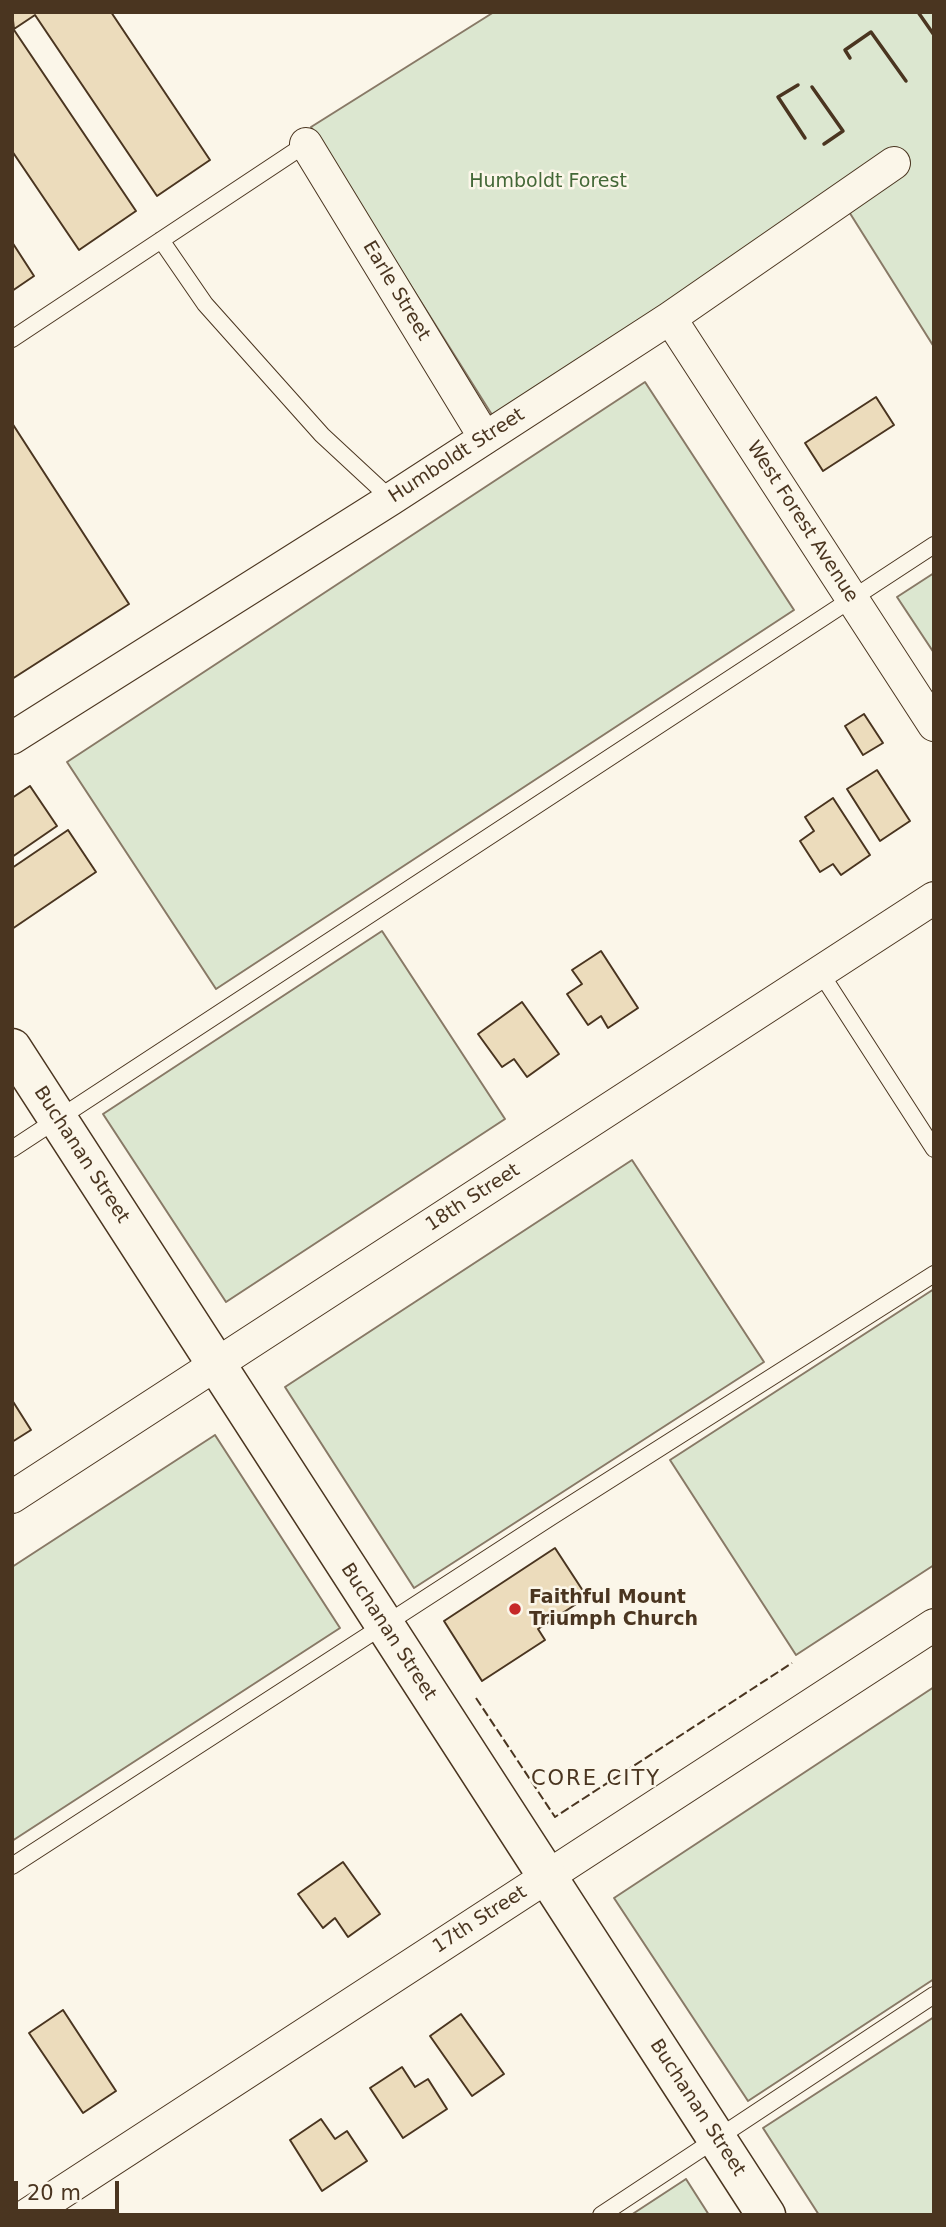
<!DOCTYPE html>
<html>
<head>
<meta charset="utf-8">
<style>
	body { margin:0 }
	#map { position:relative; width:946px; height:2227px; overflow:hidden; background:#fbf6e9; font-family:"DejaVu Sans",sans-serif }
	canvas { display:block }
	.frame { position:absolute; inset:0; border:14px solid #4a3520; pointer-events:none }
	.scale { position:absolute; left:14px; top:2181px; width:105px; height:32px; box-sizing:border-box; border:4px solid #4a3520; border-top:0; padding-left:9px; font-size:21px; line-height:24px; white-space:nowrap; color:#4a3520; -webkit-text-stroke:5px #fbf6e9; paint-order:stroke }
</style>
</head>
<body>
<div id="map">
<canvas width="946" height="2227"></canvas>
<div class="frame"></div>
<div class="scale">20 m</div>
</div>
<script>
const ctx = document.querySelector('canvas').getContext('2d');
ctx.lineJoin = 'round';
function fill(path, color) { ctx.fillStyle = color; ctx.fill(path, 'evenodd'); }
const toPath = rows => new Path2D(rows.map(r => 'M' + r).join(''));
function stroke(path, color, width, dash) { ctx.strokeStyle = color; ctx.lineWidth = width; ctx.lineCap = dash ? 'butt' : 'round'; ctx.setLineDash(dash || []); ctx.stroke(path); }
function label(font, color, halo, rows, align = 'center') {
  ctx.font = font + ' "DejaVu Sans",sans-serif'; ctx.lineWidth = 5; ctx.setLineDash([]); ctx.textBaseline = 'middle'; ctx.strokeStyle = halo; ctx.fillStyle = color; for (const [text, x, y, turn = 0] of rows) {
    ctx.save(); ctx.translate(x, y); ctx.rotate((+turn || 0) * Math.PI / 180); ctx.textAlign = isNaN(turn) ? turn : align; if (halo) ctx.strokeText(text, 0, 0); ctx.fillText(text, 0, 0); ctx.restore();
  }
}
const green = toPath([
	[494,12,934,12,934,347,841,199,494,418,311,127,494,12],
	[645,382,794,610,216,989,67,762,645,382],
	[934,573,934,653,897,597,934,573],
	[382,931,505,1119,226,1302,103,1114,382,931],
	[632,1160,764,1362,414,1588,285,1387,632,1160],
	[934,1289,934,1565,796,1655,670,1460,934,1289],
	[215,1435,340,1628,12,1841,12,1567,215,1435],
	[934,1687,934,1979,748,2101,614,1898,934,1687],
	[934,2017,934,2215,819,2215,763,2128,934,2017],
	[686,2179,709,2215,631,2215,686,2179]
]);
fill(green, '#dce7d0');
stroke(green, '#887966', 2);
const building = toPath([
	[12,12,111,12,210,160,157,196,35,15,14,29,12,12],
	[12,27,136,211,79,250,12,151,12,27],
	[12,242,34,276,12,291,12,242],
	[876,397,894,425,823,471,805,443,876,397],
	[12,423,129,604,12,679,12,423],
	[864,714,883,743,863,755,845,726,864,714],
	[877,770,910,821,880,841,847,789,877,770],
	[30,786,57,826,12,857,12,798,30,786],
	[833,798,870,855,841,875,833,864,820,872,800,841,814,831,805,817,833,798],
	[68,830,96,872,12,929,12,868,68,830],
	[601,951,638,1008,608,1028,601,1016,588,1025,567,994,582,984,572,970,601,951],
	[522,1002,559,1054,527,1077,514,1059,502,1067,478,1034,522,1002],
	[12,1400,31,1430,12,1442,12,1400],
	[555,1548,587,1597,538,1629,545,1640,482,1681,444,1621,555,1548],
	[343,1862,380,1914,348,1937,335,1918,323,1928,298,1894,343,1862],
	[63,2010,116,2091,83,2113,29,2033,63,2010],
	[461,2014,504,2074,472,2096,430,2036,461,2014],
	[402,2067,415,2087,428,2079,447,2109,403,2138,370,2088,402,2067],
	[321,2119,335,2139,347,2131,367,2161,322,2191,290,2140,321,2119]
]);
fill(building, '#ecdcbc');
stroke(building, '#4a3520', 2);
const service = toPath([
	[161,240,205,304,322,435,391,499],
	[12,339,306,144],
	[820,972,934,1149],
	[12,1149,934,545],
	[12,1866,551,1517,934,1274],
	[601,2215,934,1995]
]);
const minor = toPath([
	[306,144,485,438],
	[670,318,934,725],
	[12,738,391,499,670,318,894,163],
	[12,1497,934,898],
	[27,2215,934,1625]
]);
const tertiary = toPath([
	[12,1048,766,2215]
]);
stroke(service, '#4a3520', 18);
stroke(minor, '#4a3520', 34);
stroke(tertiary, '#4a3520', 41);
stroke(service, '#fbf6e9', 16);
stroke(minor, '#fbf6e9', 32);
stroke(tertiary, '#fbf6e9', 38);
stroke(toPath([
	[476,1698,555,1817,792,1663]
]), '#4a3520', 2, [9, 3.5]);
stroke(toPath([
	[918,12,934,35],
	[850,58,845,50,871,32,906,81],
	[798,85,778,97,805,138],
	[812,87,843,131,824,144]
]), '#4a3520', 3.5);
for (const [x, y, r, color] of [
	[515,1609,7,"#c62828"]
]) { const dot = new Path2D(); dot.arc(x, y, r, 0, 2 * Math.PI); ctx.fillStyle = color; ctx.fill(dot); stroke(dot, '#fbf6e9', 2.5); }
label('19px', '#436837', '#fbf6e9', [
	["Humboldt Forest",548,182]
]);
label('19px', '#4a3520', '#fbf6e9', [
	["Earle Street",396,291,59],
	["Humboldt Street",457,456,-33],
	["West Forest Avenue",802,522,57],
	["Buchanan Street",81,1155,57],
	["18th Street",473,1198,-33],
	["Buchanan Street",388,1632,57],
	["17th Street",480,1920,-33],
	["Buchanan Street",697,2108,57]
]);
label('bold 19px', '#4a3520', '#fbf6e9', [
	["Faithful Mount",529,1598],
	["Triumph Church",529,1620]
], 'left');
ctx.letterSpacing = '2px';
label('21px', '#4a3520', '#fbf6e9', [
	["CORE CITY",596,1780]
]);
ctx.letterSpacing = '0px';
</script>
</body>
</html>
